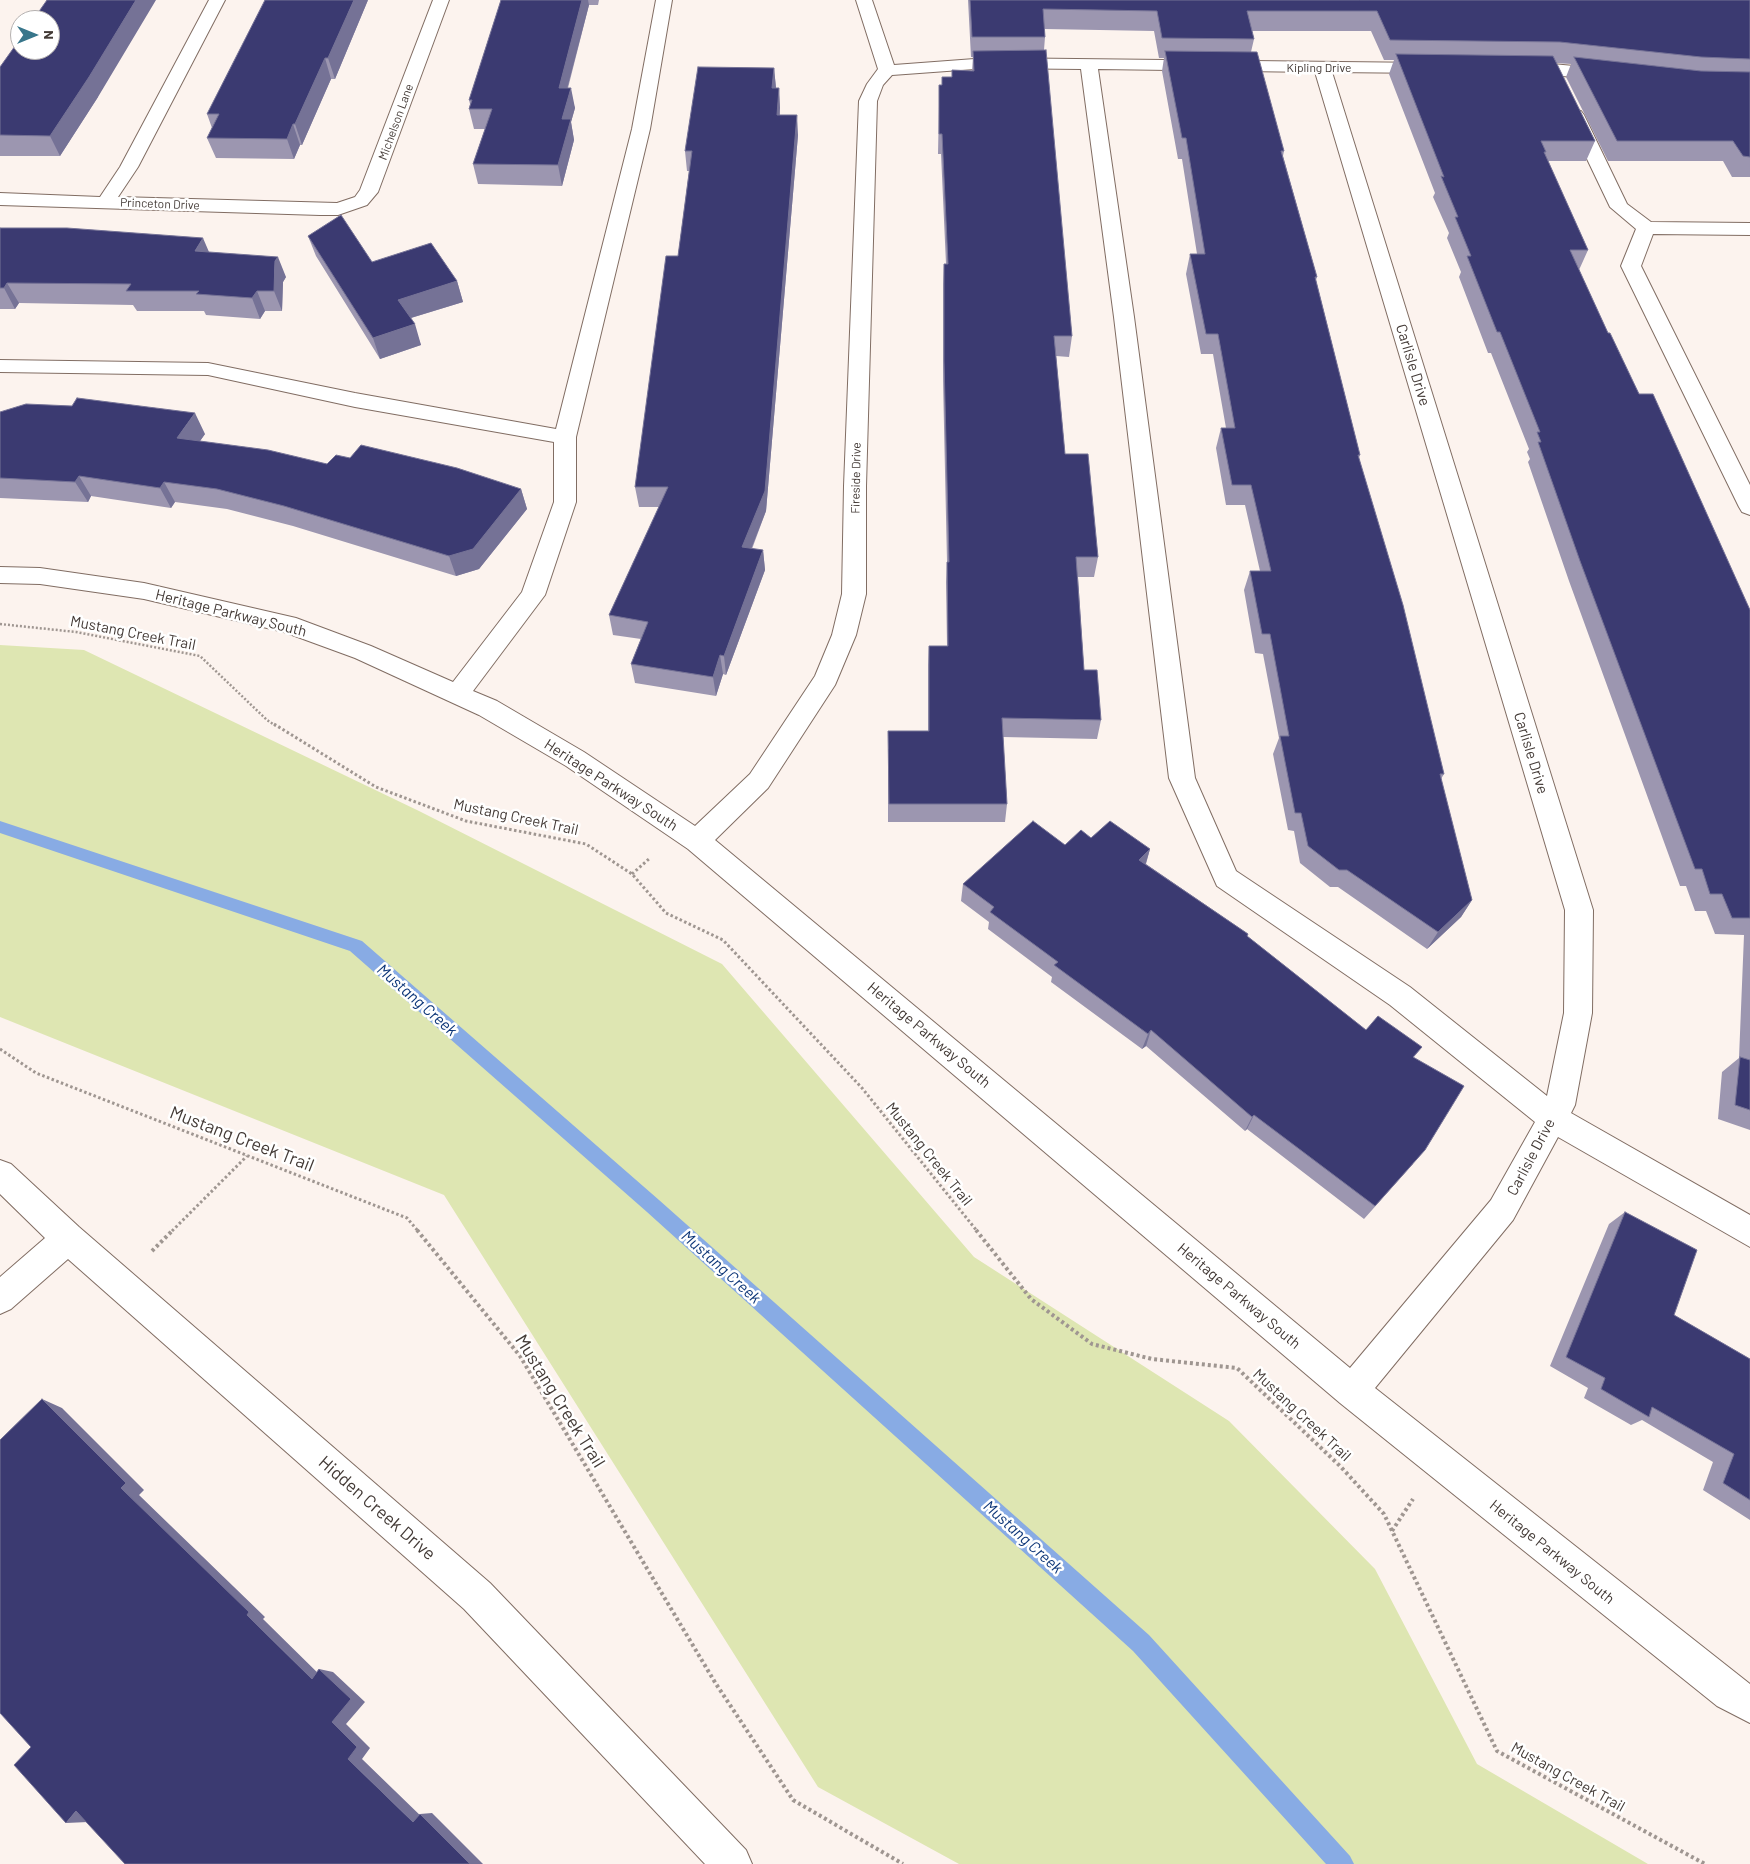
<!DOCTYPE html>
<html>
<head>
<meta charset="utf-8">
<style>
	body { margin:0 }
	#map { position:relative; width:1750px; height:1864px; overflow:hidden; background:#fcf3ee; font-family:Barlow,sans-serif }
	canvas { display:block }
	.north { position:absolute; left:10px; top:10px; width:50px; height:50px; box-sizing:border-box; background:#fff; border:1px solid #b4b0af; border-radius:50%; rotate:90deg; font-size:14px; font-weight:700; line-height:20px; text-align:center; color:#433a36 }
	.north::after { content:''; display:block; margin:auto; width:18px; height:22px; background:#38768b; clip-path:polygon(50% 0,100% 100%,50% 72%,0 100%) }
</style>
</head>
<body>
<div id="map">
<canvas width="1750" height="1864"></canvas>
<div class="north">N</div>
</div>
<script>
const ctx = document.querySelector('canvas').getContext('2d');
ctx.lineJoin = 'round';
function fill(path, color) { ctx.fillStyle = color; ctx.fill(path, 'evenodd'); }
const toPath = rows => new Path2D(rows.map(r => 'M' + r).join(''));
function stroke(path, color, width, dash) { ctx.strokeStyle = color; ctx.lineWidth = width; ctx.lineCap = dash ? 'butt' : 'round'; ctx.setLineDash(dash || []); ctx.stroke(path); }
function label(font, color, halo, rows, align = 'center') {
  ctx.font = font + ' Barlow,sans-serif'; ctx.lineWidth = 5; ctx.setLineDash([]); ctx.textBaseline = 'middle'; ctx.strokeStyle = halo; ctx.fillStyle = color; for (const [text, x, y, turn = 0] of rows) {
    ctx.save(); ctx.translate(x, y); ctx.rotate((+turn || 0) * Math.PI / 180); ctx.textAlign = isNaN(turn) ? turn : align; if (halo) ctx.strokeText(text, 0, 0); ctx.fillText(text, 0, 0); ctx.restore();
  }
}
fill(toPath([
	[0,645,84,650,419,811,722,964,974,1257,1229,1421,1375,1569,1477,1764,1648,1864,959,1864,818,1787,444,1195,0,1017]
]), '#dee6b2');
fill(toPath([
	[0,821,362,941,659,1200,1149,1635,1350,1856,1354,1864,1326,1864,1133,1651,647,1212,350,951,0,833,0,821]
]), '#88abe4');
const minor = toPath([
	[209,0,225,0,138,167,118,197,337,203,355,197,360,190,433,0,449,0,378,192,367,205,338,215,320,215,0,205,0,193,100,197,120,167,209,0],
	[656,0,672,0,650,129,576,437,576,502,545,595,473,691,497,701,584,752,695,826,750,774,815,676,832,635,842,594,844,486,859,101,867,84,878,69,856,0,872,0,894,65,988,58,1429,63,1435,64,1437,68,1435,72,1429,73,1332,72,1593,910,1592,1013,1575,1105,1571,1113,1750,1215,1750,1247,1558,1137,1513,1220,1375,1388,1750,1684,1750,1723,1717,1706,1340,1403,688,849,566,766,479,715,355,658,284,632,144,599,40,584,0,583,0,567,40,568,144,583,296,618,371,646,453,682,522,592,554,502,554,442,355,407,208,375,0,372,0,360,208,363,355,393,556,429,632,129,656,0],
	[988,68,1081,69,1114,317,1169,778,1217,886,1390,1005,1535,1122,1491,1200,1350,1368,715,840,768,788,835,685,856,635,866,594,866,486,877,101,883,85,892,75,988,68],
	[1098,69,1315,72,1565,910,1564,1013,1547,1096,1410,987,1236,871,1195,778,1134,317,1098,69],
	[1522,64,1552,64,1607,69,1613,70,1615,74,1613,78,1607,79,1516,73,1514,69,1516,65,1522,64],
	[1575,110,1581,111,1584,115,1627,204,1651,222,1750,223,1750,235,1653,234,1641,266,1750,485,1750,515,1742,512,1739,507,1621,266,1636,229,1610,207,1566,115,1569,111,1575,110],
	[0,1160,11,1164,79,1227,490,1583,746,1850,752,1864,705,1864,464,1609,68,1259,11,1309,0,1314,0,1277,45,1238,0,1194,0,1160]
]);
stroke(minor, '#816d63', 2);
stroke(toPath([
	[0,624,76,632,200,656,267,720,276,726]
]), '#9f9691', 2.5, [2, 2]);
stroke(toPath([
	[274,724,376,787,466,821,586,844,632,874,666,913,723,940,862,1088,977,1231],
	[632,874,650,858],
	[0,1049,36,1073,407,1218,418,1231],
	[172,1231,247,1156]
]), '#9f9691', 3, [2.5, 2.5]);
stroke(toPath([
	[417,1230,520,1356,716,1684,793,1800,903,1864],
	[976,1230,1031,1299,1092,1344,1152,1359,1237,1368,1341,1467,1384,1514,1497,1751,1705,1864],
	[152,1251,173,1230],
	[1392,1531,1413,1499]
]), '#9f9691', 4, [3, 3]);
fill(minor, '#fff');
fill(toPath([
	[368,0,335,79,331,79,302,145,300,145,294,159,216,158,207,138,212,128,207,114],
	[501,0,599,0,598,5,589,5,568,88,575,108,571,122,574,140,562,186,478,184,473,164,485,129,474,129,469,109,470,104,469,100],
	[968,0,1750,0,1750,177,1732,177,1723,161,1608,161,1566,77,1571,64,1556,63,1595,141,1586,161,1548,161,1588,250,1579,270,1608,333,1750,610,1750,1130,1718,1119,1722,1072,1739,1058,1744,935,1715,934,1706,911,1695,911,1686,886,1680,886,1569,581,1528,462,1530,459,1527,452,1529,449,1491,353,1488,353,1459,277,1461,272,1447,238,1449,233,1433,197,1435,193,1389,74,1394,60,1384,60,1371,31,1252,31,1254,39,1251,52,1284,151,1283,156,1317,277,1316,280,1360,455,1359,458,1444,774,1441,779,1472,900,1461,917,1427,949,1338,887,1330,887,1300,863,1294,831,1288,830,1273,754,1279,738,1263,654,1255,653,1244,590,1250,571,1260,571,1245,505,1226,505,1216,448,1221,428,1226,428,1213,354,1201,354,1186,274,1190,254,1197,254,1182,159,1178,159,1162,71,1164,58,1159,58,1154,31,1045,29,1045,37,1044,50,1072,336,1069,357,1056,356,1065,454,1098,557,1094,577,1078,577,1084,670,1101,720,1097,739,1003,737,1007,804,1005,822,888,822,888,749,928,731,928,665,929,646,947,646,946,582,947,562,943,381,943,284,944,264,946,264,941,154,938,154,939,105,939,85,942,85,952,77,972,71,973,57,971,57],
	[0,67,98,97,60,156,0,156],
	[774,68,776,88,779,88,780,115,798,135,766,511,752,549,763,550,765,570,726,675,723,674,716,696,635,683,631,664,641,639,613,635,609,615,659,507,639,507,635,487,678,256,689,171,687,171,685,151],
	[0,228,209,252,286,277,283,282,282,311,265,311,260,319,206,315,204,311,137,311,133,305,19,303,15,309,0,309],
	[308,236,372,262,457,281,463,302,411,318,421,345,380,359,316,256],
	[0,412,205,434,200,441,327,464,350,458,521,489,527,509,479,569,456,576,293,526,227,509,175,502,171,508,91,496,88,502,0,498],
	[1091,838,1150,849,1146,864,1248,934,1247,936,1366,1030,1422,1047,1414,1057,1413,1164,1364,1219,1247,1129,1245,1131,1146,1046,1142,1049,1051,982,1052,977,988,929,989,922,961,901,963,884,1065,845],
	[1625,1212,1674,1315,1750,1359,1750,1520,1703,1490,1713,1462,1642,1420,1631,1425,1584,1398,1588,1388,1550,1366,1609,1224]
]), '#9c96b0');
fill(toPath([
	[136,0,156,0,98,97,60,156,50,136],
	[354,0,368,0,335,79,328,58],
	[582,0,588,0,589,5,562,108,559,88],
	[325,58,331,79,302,145,295,124],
	[774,68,776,88,772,88],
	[571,88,575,108,571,122,574,140,562,186,558,165,562,119],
	[779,88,780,108,778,135,777,115],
	[797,115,798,135,766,511,744,567,742,547],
	[293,124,300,145,294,159,287,139],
	[203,238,212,259,195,251],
	[278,257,286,277,283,282,282,311,274,291,275,261],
	[457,281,463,302,404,320,398,300],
	[7,283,19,303,15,309,4,288],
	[257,291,265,311,260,319,252,298],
	[415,324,421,345,380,359,373,338],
	[195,413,205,434,188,458,177,438],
	[79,476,91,496,88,502,75,482],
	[164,482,175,502,171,508,160,488],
	[521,489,527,509,479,569,456,576,449,556],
	[763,550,765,570,726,675,724,656],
	[720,655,723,674,716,696,713,677],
	[1150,849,1145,866,1139,860],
	[1472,900,1461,917,1427,949,1438,932],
	[1151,1030,1146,1046,1142,1049,1148,1034],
	[1254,1115,1247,1129,1245,1131,1252,1117],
	[42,1399,62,1408,144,1490,139,1495,265,1617,263,1619,327,1682,312,1679,247,1615,121,1488],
	[319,1669,333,1672,365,1702,346,1724,370,1748,362,1759,426,1821,413,1822,348,1759,332,1722],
	[76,1811,88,1822,66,1823],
	[432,1813,483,1864,470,1864,420,1814]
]), '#757296');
const building = toPath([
	[47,0,136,0,89,77,50,136,0,135,0,67,20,39,20,50,50,50,50,20,33,20,47,0],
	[265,0,354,0,328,58,325,58,295,124,293,124,287,139,207,138,219,114,207,114,265,0],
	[501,0,582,0,559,88,571,88,562,119,571,119,558,165,473,164,492,109,469,109,472,100,469,100,501,0],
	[970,0,1750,0,1750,59,1701,57,1560,42,1390,40,1377,11,1247,11,1254,39,1162,38,1157,11,1043,9,1045,37,972,37,970,0],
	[1046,50,1072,336,1054,336,1065,454,1088,454,1098,557,1076,557,1084,670,1097,670,1101,720,1002,718,1007,804,889,804,888,731,929,731,929,646,948,646,947,562,949,562,944,361,944,264,948,264,942,134,939,134,939,85,942,85,942,77,952,77,952,70,974,71,973,51,1046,50],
	[1165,51,1257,52,1284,151,1281,151,1317,277,1315,277,1360,455,1358,455,1403,605,1444,774,1440,774,1472,900,1438,932,1347,870,1339,870,1308,846,1301,813,1295,813,1280,736,1289,736,1270,634,1262,634,1250,571,1271,571,1251,485,1232,485,1221,428,1235,428,1218,334,1206,334,1190,254,1205,254,1186,138,1182,138,1165,51],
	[1396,54,1553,56,1595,141,1541,141,1546,152,1544,152,1588,250,1570,250,1608,333,1610,333,1639,394,1653,394,1750,610,1750,918,1732,918,1722,894,1710,894,1702,869,1695,869,1580,561,1538,442,1541,442,1537,432,1540,432,1500,332,1497,332,1467,256,1471,256,1455,217,1458,217,1441,176,1444,177,1396,54],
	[1574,57,1701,71,1750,72,1750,157,1743,156,1733,141,1617,141,1574,57],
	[698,67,774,68,772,88,779,88,777,115,797,115,765,491,742,547,763,550,724,656,720,655,713,677,631,664,648,622,609,615,668,487,635,487,666,256,678,256,692,151,685,151,698,67],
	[341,215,372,262,431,243,457,281,398,300,415,324,373,338,308,236,341,215],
	[0,228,67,228,203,238,195,251,278,257,275,261,274,291,257,291,252,298,196,294,199,291,126,291,131,284,7,283,4,288,0,288,0,228],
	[77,398,195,413,177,438,268,450,327,464,336,455,350,458,361,445,457,468,521,489,473,549,449,556,284,506,217,489,164,482,160,488,79,476,75,482,0,478,0,412,26,404,72,406,77,398],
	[1033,821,1065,845,1081,830,1091,838,1110,821,1150,849,1139,860,1248,934,1247,936,1366,1030,1378,1016,1422,1047,1413,1057,1464,1086,1425,1150,1375,1206,1254,1115,1252,1117,1151,1030,1148,1034,1054,965,1058,962,990,912,994,907,963,884,1033,821],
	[1740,1057,1750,1060,1750,1110,1735,1105,1740,1057],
	[1625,1212,1697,1250,1674,1315,1750,1359,1750,1500,1723,1483,1734,1454,1652,1407,1649,1417,1601,1389,1605,1378,1566,1357,1625,1212],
	[42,1399,126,1483,121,1488,249,1612,247,1615,312,1679,319,1669,351,1699,332,1722,357,1747,348,1759,413,1822,420,1814,470,1864,125,1864,76,1811,66,1823,14,1765,31,1747,0,1713,0,1440,42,1399]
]);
fill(building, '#3b3a71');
stroke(building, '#757296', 1);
label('12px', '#433a36', '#fff', [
	["Kipling Drive",1319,68],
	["Michelson Lane",396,122,-70],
	["Princeton Drive",160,204,2],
	["Fireside Drive",856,478,-89]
]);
label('15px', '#433a36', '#fff', [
	["Carlisle Drive",1413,365,73],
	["Heritage Parkway South",231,613,14],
	["Mustang Creek Trail",133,633,11],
	["Carlisle Drive",1531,753,73],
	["Heritage Parkway South",611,785,33],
	["Mustang Creek Trail",516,817,12],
	["Heritage Parkway South",929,1035,40],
	["Mustang Creek Trail",929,1154,51],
	["Carlisle Drive",1531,1157,-62],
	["Heritage Parkway South",1239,1296,40],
	["Mustang Creek Trail",1302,1415,43],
	["Heritage Parkway South",1552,1552,39],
	["Mustang Creek Trail",1568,1777,29]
]);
label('italic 16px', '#0d3678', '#fff', [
	["Mustang Creek",417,1000,41],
	["Mustang Creek",721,1267,42],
	["Mustang Creek",1023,1537,42]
]);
label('18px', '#433a36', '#fff', [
	["Mustang Creek Trail",242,1139,21],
	["Mustang Creek Trail",560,1401,58],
	["Hidden Creek Drive",377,1508,41]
]);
</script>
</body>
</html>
